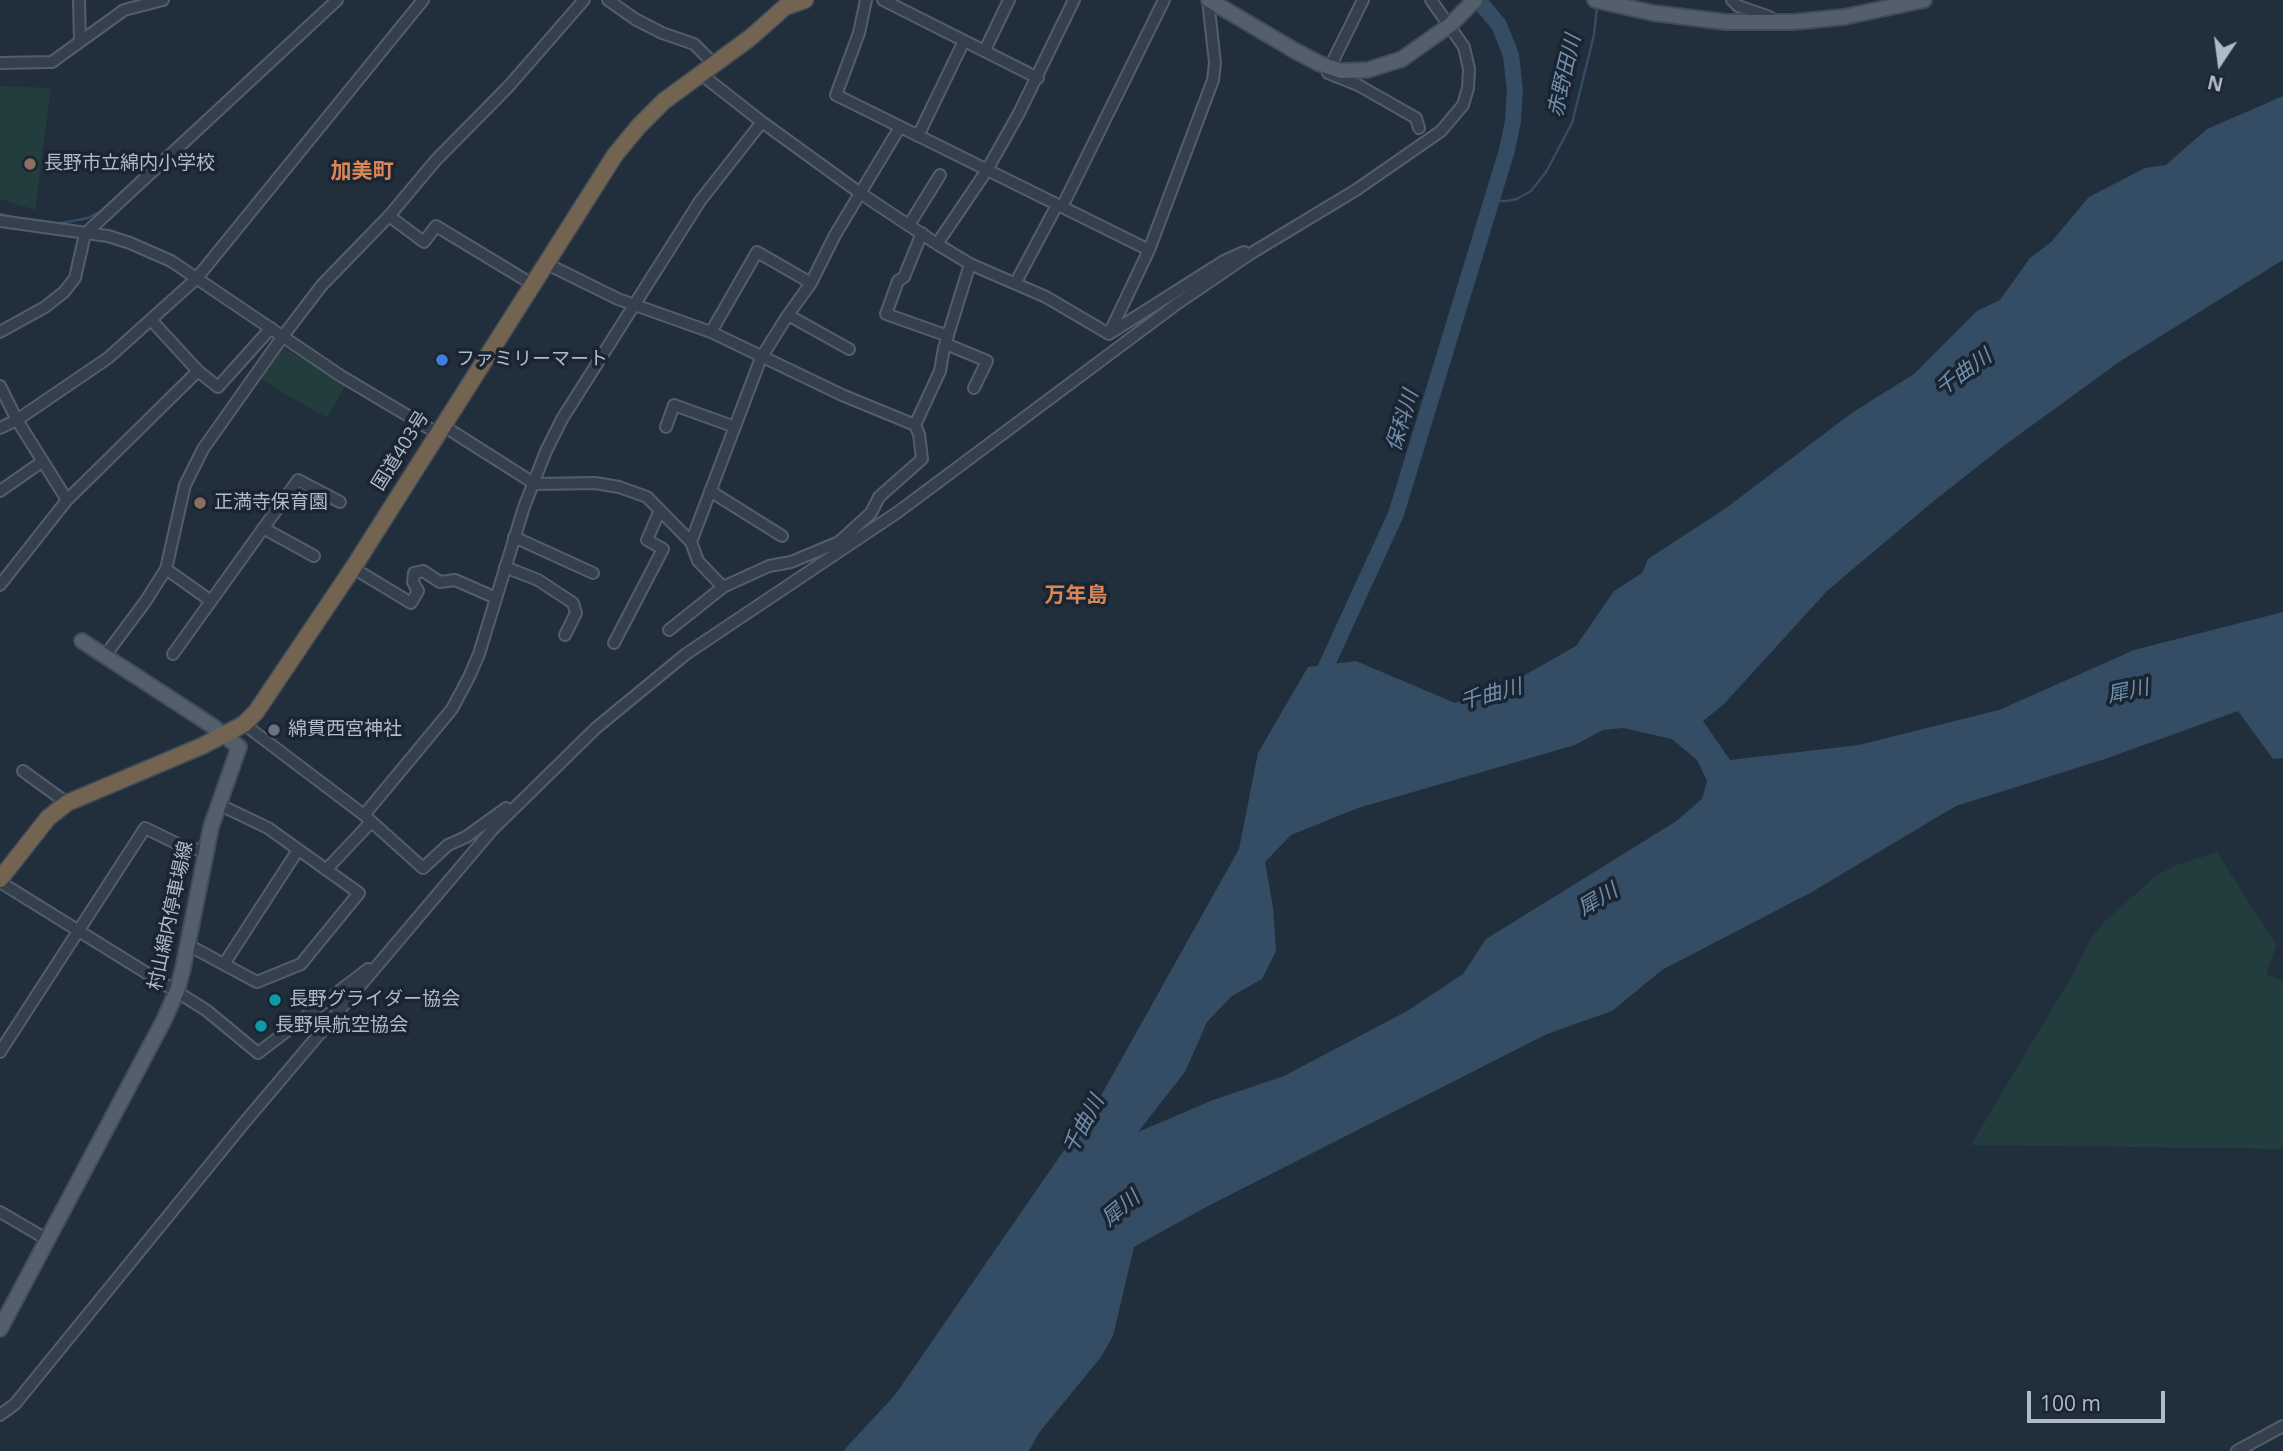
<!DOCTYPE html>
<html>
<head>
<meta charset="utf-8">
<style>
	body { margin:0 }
	#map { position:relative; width:2283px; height:1451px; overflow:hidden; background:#212f3c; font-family:"Open Sans",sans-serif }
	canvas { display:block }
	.north { position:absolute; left:2185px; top:28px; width:70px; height:70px; -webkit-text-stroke:5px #1a2531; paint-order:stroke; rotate:193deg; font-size:19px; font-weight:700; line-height:28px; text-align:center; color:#b0bbc8 }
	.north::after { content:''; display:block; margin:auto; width:24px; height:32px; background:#b0bbc8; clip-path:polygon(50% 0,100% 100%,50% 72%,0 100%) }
	.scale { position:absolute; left:2027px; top:1391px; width:138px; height:32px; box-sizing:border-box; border:4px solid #b0bbc8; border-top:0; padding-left:9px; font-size:21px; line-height:24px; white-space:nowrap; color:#b0bbc8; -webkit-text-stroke:5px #1a2531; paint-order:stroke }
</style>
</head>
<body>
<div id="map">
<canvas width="2283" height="1451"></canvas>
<div class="north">N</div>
<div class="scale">100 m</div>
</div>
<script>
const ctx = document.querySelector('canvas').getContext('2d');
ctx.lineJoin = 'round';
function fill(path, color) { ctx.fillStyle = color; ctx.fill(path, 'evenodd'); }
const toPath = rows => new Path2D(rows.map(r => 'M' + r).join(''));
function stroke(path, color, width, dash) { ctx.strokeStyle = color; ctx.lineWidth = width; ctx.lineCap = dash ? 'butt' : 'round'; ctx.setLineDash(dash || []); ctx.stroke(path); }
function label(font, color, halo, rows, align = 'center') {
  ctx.font = font + ' "Open Sans","Noto Sans JP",sans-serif'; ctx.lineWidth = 7; ctx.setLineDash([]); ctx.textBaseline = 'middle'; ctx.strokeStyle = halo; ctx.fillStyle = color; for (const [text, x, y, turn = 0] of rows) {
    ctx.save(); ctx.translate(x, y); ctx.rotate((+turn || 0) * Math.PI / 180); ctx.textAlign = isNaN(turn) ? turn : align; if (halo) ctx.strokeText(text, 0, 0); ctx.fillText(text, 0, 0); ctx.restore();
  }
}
fill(toPath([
	[0,86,51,88,35,210,0,199],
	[279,345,346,384,327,418,257,377],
	[2217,852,2276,945,2266,975,2283,980,2283,1149,1971,1145,2077,967,2089,941,2106,920,2156,876,2174,866]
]), '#233c3d');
fill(toPath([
	[2283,96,2283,260,2119,362,2005,445,1930,504,1827,591,1724,704,1703,721,1730,760,1859,745,1999,710,2134,650,2283,612,2283,758,2273,759,2238,711,2105,759,1956,806,1810,893,1662,970,1612,1011,1547,1034,1208,1206,1134,1247,1113,1336,1101,1357,1038,1434,1029,1451,843,1451,895,1395,1098,1101,1239,849,1258,753,1308,667,1356,661,1455,703,1523,676,1576,646,1614,591,1642,573,1648,559,1726,508,1853,412,1914,374,1977,311,2000,300,2030,258,2051,242,2089,197,2145,168,2166,165,2207,129],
	[1623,728,1672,739,1697,760,1707,781,1702,799,1675,822,1486,939,1463,974,1407,1011,1284,1076,1213,1100,1138,1132,1185,1072,1207,1022,1232,996,1262,979,1276,951,1273,907,1265,862,1291,835,1358,808,1575,745,1603,730]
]), '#344c64');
stroke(toPath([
	[1491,201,1507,201,1517,199,1531,191,1546,172,1572,123,1594,35,1597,7],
	[0,214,16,218],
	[57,224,88,218,101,211,327,2]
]), '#344c64', 2.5);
stroke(toPath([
	[1318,684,1396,514,1507,150,1513,121,1515,91,1511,55,1499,25,1478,0]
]), '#344c64', 16);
const minor = toPath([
	[79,0,80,41],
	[608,0,635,19,662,33,694,44,715,65],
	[866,0,859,33,836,95,1149,250],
	[883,0,1038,78],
	[1732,0,1738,6,1770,17,1773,22],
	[985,50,1009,0],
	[0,63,52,62,124,10,163,0],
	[1330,67,1363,0],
	[1328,73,1358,85,1416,118,1419,128],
	[702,75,762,122,860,193,937,244,970,264,1046,297,1109,334],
	[918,136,964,41],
	[1062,207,1164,0],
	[389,216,424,242,436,226,532,284],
	[0,221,108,236,130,243,171,261,341,376,437,433],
	[909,225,940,175],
	[922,233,904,277,898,281,886,314,948,336],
	[937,244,987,170,1019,113,1074,0],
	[1016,282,1057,205],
	[788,315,849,349],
	[0,332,45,307,64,292,75,278,85,234,337,0],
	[711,332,757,252,811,283],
	[1112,332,1224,261,1244,252],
	[1109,334,1149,250,1213,80,1215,63,1208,0],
	[946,344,987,361,974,388],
	[198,371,218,387,271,328],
	[0,386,17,420,67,500,198,371,152,321],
	[442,425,535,484,595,483,619,487,647,497,691,542,698,561,723,587,769,566,791,562,839,542,871,513,879,497,922,459,919,434,915,425,842,395,711,332,618,299,545,263],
	[915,425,940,371,944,348,970,264],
	[666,427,674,405,735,427],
	[0,428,17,420,108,358,196,279,423,0],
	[0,491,43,461],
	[710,491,782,536],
	[263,528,314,556],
	[514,537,593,573],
	[691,542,761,358,788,315,811,283,835,235,900,127],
	[505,567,538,580,573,603,576,613,565,635],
	[353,568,411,603,418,591,413,582,414,573,423,571,440,582,455,580,496,598],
	[166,569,211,601],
	[0,585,67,500],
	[669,630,723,587],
	[614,643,663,549,647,540,660,510],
	[173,654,298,480,340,502],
	[104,657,145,602,166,569,185,485,203,449,283,336,322,285,389,216,436,160,508,87,584,0],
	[249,728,364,815,423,868,448,845,466,837,506,808,508,809],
	[23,771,67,803],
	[364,815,452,709,469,677,479,654,524,507,546,451,562,419,700,201,762,122],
	[326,870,371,822],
	[0,882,206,1010,258,1053,368,969],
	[188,945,257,982,301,964,359,893,268,828,218,804],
	[224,964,298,850],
	[0,1052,145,828,184,847,205,851],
	[0,1212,48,1240],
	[0,1415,15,1404,244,1123,492,830,596,728,686,654,898,512,1178,303,1250,254,1356,190,1441,131,1463,105,1468,88,1469,69,1464,47,1431,0],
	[2237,1451,2283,1426]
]);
const major = toPath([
	[1209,0,1292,49,1318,63,1341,71,1368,70,1402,59,1450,25,1475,0],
	[1595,0,1653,13,1726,22,1793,22,1844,17,1924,0],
	[0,1329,164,1020,177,991,183,968,211,827,239,747,211,725,82,641]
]);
const highway = toPath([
	[0,879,48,818,67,803,202,746,244,724,256,712,353,568,615,155,638,127,664,101,750,38,785,7,805,0]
]);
stroke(minor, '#535e6a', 14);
stroke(major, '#414c58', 18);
stroke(highway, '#404b57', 19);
stroke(minor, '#35404c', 10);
stroke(major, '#53606c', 14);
stroke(highway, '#736351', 16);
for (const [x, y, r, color] of [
	[30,164,7,"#8d6e63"],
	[442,360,7,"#3f7fe0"],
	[200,503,7,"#8d6e63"],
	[274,730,7,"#6b7280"],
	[275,1000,7,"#0f9aa8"],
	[261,1026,7,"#0f9aa8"]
]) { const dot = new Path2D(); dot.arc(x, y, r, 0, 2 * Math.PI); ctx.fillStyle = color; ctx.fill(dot); stroke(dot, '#1a2531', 2.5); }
label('19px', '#b0bbc8', '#1a2531', [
	["長野市立綿内小学校",44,164],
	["ファミリーマート",456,360],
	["正満寺保育園",214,503],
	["綿貫西宮神社",288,730],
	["長野グライダー協会",289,1000],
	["長野県航空協会",275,1026]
], 'left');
label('19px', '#b0bbc8', '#1a2531', [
	["国道403号",401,451,-58],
	["村山綿内停車場線",171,916,-78]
]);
label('italic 21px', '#6f8fad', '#1a2531', [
	["赤野田川",1565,76,-77],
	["千曲川",1964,373,-36],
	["保科川",1403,421,-73],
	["犀川",2128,692,-12],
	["千曲川",1491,695,-15],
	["犀川",1598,900,-31],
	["千曲川",1084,1125,-62],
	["犀川",1121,1209,-40]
]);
label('bold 21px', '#da8659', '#1a2531', [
	["加美町",362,172],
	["万年島",1076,596]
]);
</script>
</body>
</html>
